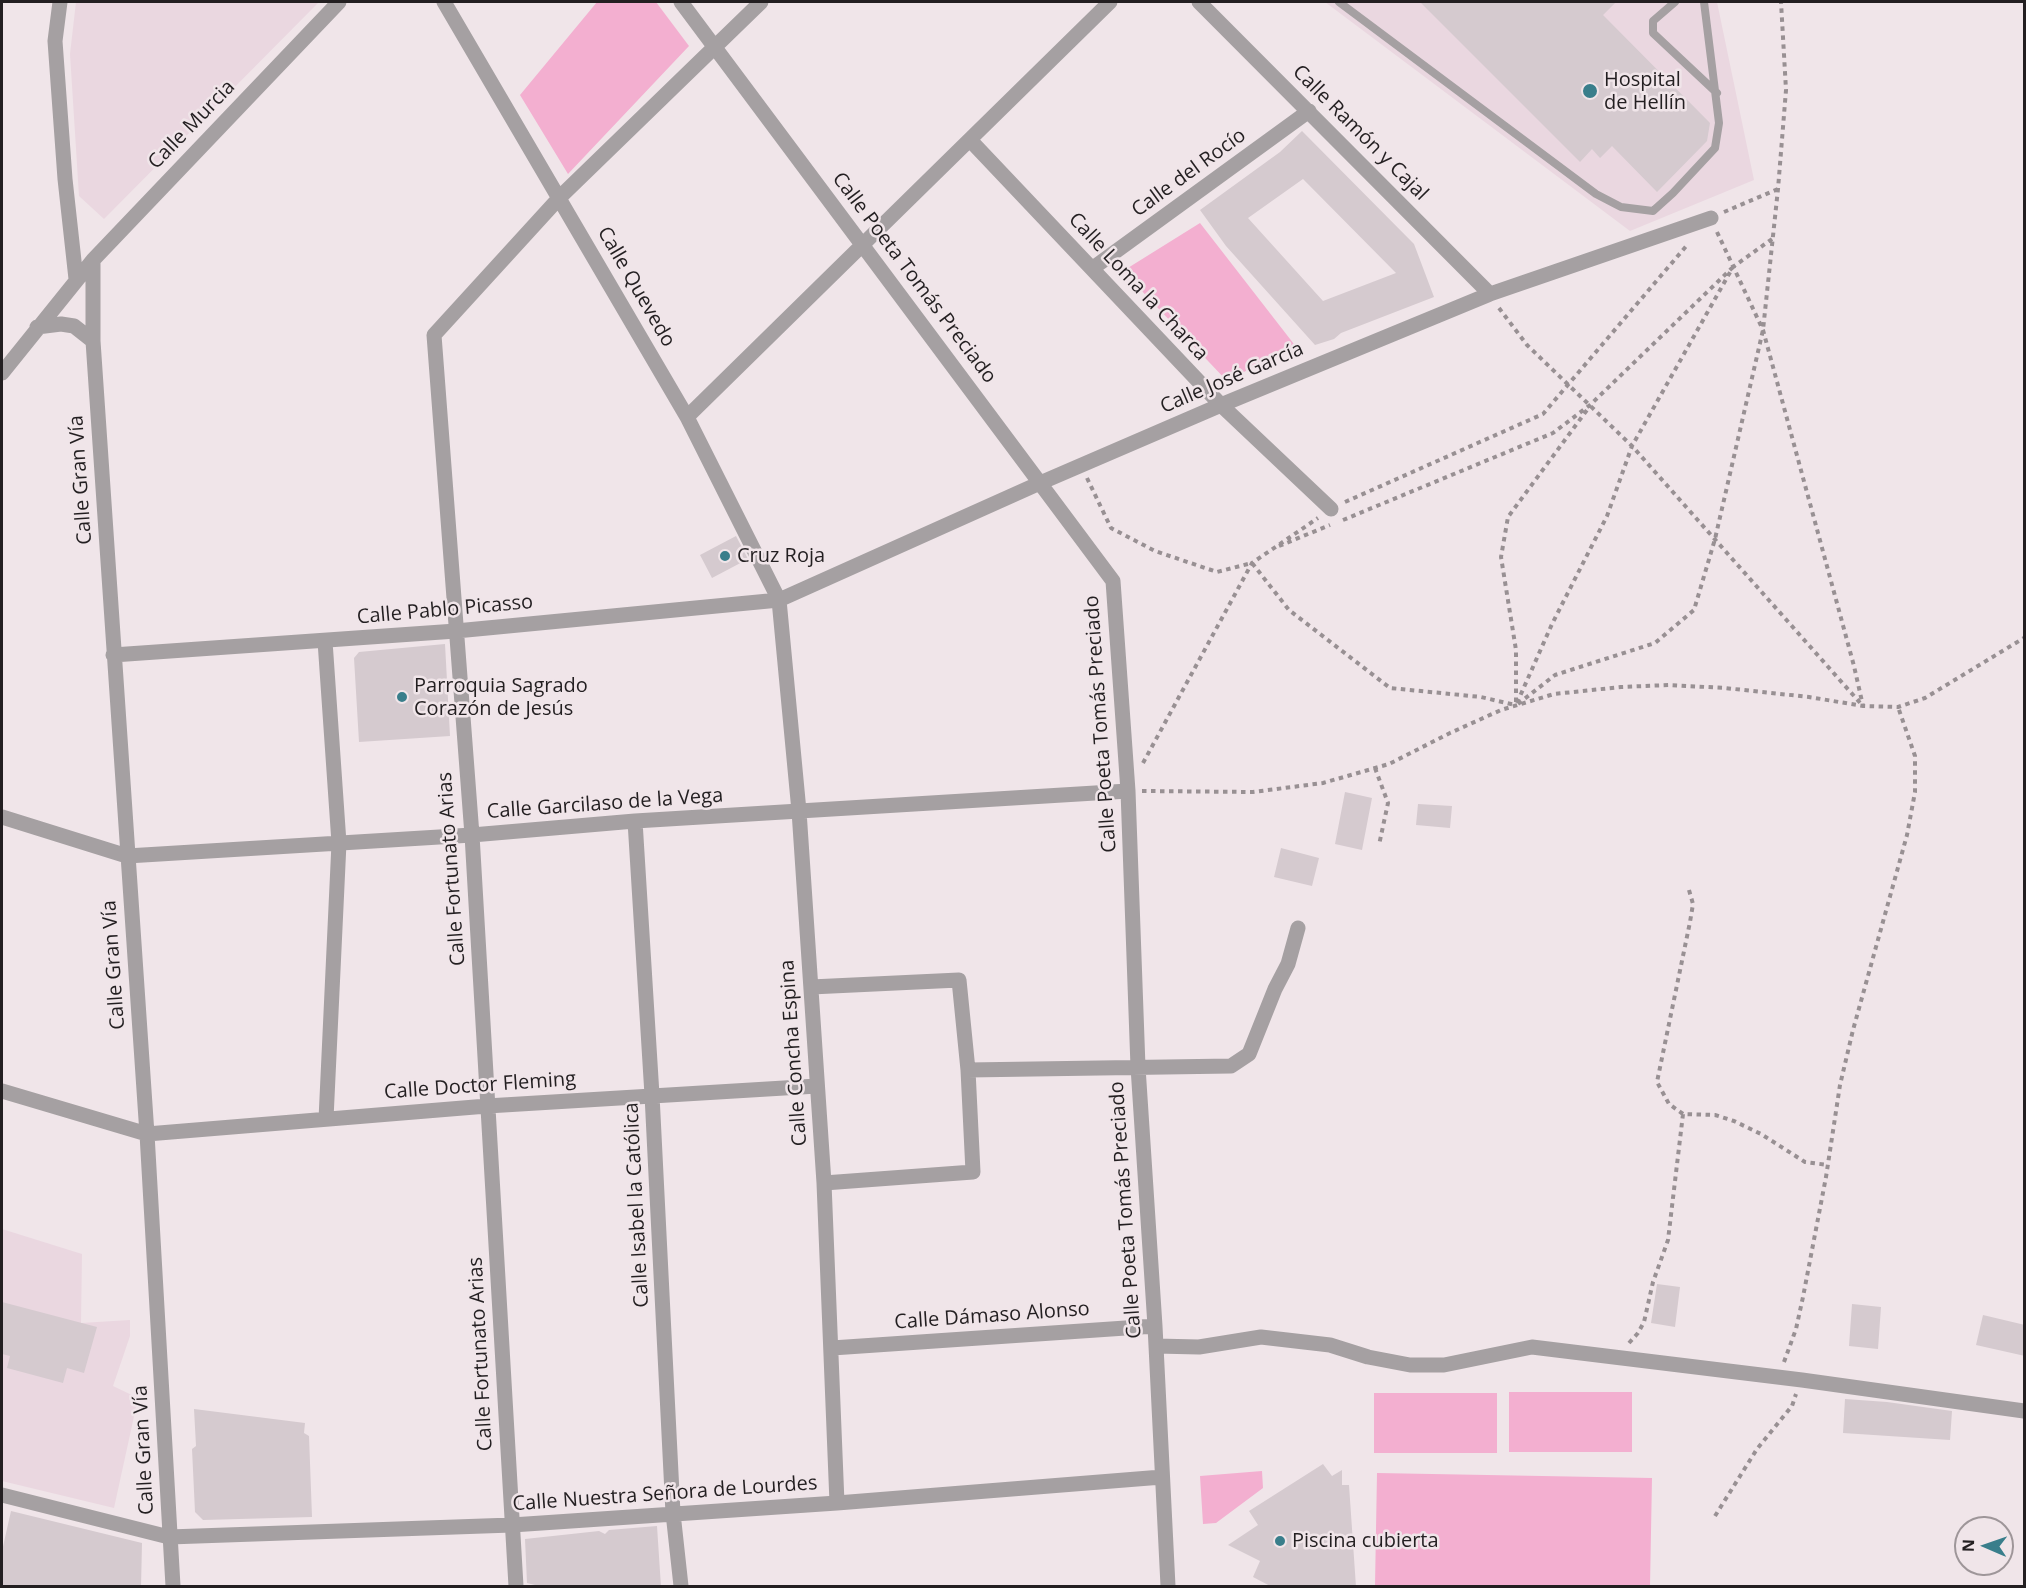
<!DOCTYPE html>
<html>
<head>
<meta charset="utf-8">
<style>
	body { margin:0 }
	#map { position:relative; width:2026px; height:1588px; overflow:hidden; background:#f0e5e9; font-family:"Open Sans",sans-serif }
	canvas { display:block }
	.frame { position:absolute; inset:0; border:3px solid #231f21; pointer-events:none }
	.north { position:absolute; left:1954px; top:1516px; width:60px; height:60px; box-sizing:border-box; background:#f0e5e9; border:2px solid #9e9699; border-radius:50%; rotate:272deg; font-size:16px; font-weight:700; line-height:24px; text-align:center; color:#231f21 }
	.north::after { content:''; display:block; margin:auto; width:21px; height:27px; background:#397e8b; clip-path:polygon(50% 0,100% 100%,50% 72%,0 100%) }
</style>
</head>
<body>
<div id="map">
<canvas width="2026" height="1588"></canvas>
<div class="frame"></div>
<div class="north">N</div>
</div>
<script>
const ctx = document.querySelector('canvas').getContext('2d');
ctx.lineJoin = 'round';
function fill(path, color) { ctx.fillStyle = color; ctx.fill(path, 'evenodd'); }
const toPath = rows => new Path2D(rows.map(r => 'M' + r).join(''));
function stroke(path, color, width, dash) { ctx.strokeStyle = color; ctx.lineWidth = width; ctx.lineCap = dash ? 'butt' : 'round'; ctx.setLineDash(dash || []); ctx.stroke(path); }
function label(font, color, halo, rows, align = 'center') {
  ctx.font = font + ' "Open Sans",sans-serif'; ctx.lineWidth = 5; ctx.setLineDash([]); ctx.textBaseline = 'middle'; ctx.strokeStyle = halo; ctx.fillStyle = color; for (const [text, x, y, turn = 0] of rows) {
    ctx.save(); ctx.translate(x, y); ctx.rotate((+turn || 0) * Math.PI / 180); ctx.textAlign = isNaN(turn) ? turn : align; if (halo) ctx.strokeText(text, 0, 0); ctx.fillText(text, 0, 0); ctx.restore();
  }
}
fill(toPath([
	[76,2,319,2,104,219,79,196,70,54],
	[1325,2,1717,2,1754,180,1630,231],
	[2,1229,82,1254,81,1323,130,1320,130,1336,113,1386,138,1398,114,1508,2,1481]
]), '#ead7e0');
fill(toPath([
	[597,2,656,2,689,46,568,174,520,95],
	[1200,223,1297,348,1226,380,1123,271],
	[1509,1392,1632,1392,1632,1452,1509,1452],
	[1374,1393,1497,1393,1497,1453,1374,1453],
	[1262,1471,1263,1488,1216,1523,1203,1524,1200,1476],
	[1377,1473,1652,1478,1650,1586,1375,1586]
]), '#f3afd0');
fill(toPath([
	[1420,2,1616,2,1603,15,1710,123,1707,141,1657,192,1612,146,1600,158,1592,149,1580,162],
	[1302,131,1414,244,1434,297,1341,333,1334,339,1315,345,1226,246,1200,210,1280,152],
	[1303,179,1396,273,1323,301,1248,218],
	[736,536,748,559,712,578,700,555],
	[445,644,450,736,359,742,354,658,359,652],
	[1345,792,1372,798,1362,850,1335,844],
	[1418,804,1452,806,1450,828,1416,825],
	[1281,848,1319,858,1312,886,1274,877],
	[1657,1284,1680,1287,1675,1327,1651,1323],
	[2,1302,97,1327,84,1373,67,1368,63,1383,7,1368,10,1356,2,1354],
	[1852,1304,1881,1307,1878,1349,1849,1346],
	[1983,1315,2025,1325,2025,1356,1976,1345],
	[1845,1399,1887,1402,1952,1411,1950,1440,1843,1433],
	[194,1409,305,1423,304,1433,309,1436,312,1517,203,1520,195,1512,192,1449,196,1446],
	[1323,1464,1332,1476,1342,1470,1342,1485,1349,1485,1356,1587,1272,1587,1253,1577,1260,1561,1228,1545,1258,1525,1249,1511],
	[11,1511,142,1543,141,1587,2,1587,2,1551],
	[657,1526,661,1587,543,1587,527,1583,525,1539,599,1531,605,1534,609,1530]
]), '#d5cacf');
stroke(toPath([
	[1724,212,1778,189],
	[1717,232,1763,330,1854,666,1863,706,1898,707,1925,698,2024,638],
	[1499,308,1527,345,1632,446,1862,705],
	[1087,478,1111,528,1155,551,1217,572,1252,563,1289,610,1390,688,1481,697,1515,705],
	[1345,502,1543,414,1688,244],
	[1343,520,1553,433,1590,405,1733,267],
	[1279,546,1330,525],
	[1516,702,1516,650,1501,557,1508,517,1587,410],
	[1517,703,1552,624,1607,516,1632,446,1733,267,1772,239],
	[1518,704,1555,675,1655,643,1694,610,1715,539,1763,330,1778,189,1786,90,1781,2],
	[1143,763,1252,563,1318,518],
	[1375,768,1388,803,1379,845],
	[1142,791,1253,792,1323,783,1389,764,1450,733,1501,710,1554,694,1621,687,1669,685,1725,688,1809,697,1863,706],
	[1689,890,1693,904,1690,922,1657,1082,1669,1104,1683,1114,1715,1115,1734,1121,1761,1134,1805,1162,1828,1165],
	[1629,1343,1638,1333,1644,1322,1653,1282,1668,1240,1683,1114],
	[1784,1362,1796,1329,1803,1297,1826,1177,1840,1085,1853,1030,1907,835,1915,792,1915,756,1898,707],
	[1715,1516,1757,1449,1792,1406,1796,1394]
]), '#989093', 4, [4.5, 4.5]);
stroke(toPath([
	[1339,2,1596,194,1621,207,1653,211,1673,193,1715,148,1719,123,1704,2],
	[1675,2,1653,21,1653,33,1717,93]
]), '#a5a0a2', 8);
stroke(toPath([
	[60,2,55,41,65,179,76,279],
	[444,2,687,417,779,600,799,811,824,1183,837,1503],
	[681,2,1113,581,1128,791,1138,1067,1155,1326,1168,1586],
	[1199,2,1490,294],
	[970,140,1221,405,1331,509],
	[93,260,93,341,147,1134,173,1586],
	[1093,268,1309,111],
	[37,327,61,324,74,326,93,341],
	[2,373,93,260,339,2],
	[687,417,1110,2],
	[325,641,339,843,326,1119],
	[113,655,456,631,779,600,1040,483,1221,405,1490,294,1711,218],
	[2,817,127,856,472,835,635,821,1128,791],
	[635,821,652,1095,673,1513,681,1586],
	[811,987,959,980,968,1070,973,1172,824,1183],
	[968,1070,1231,1066,1249,1054,1275,989,1288,964,1298,928],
	[2,1091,147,1134,487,1106,817,1086],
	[1156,1346,1199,1347,1261,1337,1330,1345,1368,1357,1410,1365,1444,1365,1532,1347,1802,1380,2024,1411],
	[832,1348,1155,1326],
	[2,1495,169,1537,512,1525,837,1503,1162,1477],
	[516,1586,472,835,434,335,560,197,761,2]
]), '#a5a0a2', 15);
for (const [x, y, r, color] of [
	[1590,91,8,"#397e8b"],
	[725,556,6,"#397e8b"],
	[402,697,6,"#397e8b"],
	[1280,1541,6,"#397e8b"]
]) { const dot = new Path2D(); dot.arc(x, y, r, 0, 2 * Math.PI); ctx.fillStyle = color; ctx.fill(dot); stroke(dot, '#f0e5e9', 2); }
label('20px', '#231f21', '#f0e5e9', [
	["Hospital",1604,80],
	["de Hellín",1604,103],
	["Cruz Roja",737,556],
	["Parroquia Sagrado",414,686],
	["Corazón de Jesús",414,709],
	["Piscina cubierta",1292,1541]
], 'left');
label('20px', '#231f21', '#f0e5e9', [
	["Calle Murcia",192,125,-46],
	["Calle Ramón y Cajal",1360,133,45],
	["Calle del Rocío",1189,173,-36],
	["Calle Poeta Tomás Preciado",914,278,53],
	["Calle Quevedo",636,287,60],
	["Calle Loma la Charca",1138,287,47],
	["Calle José García",1232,378,-23],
	["Calle Gran Vía",81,480,-94],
	["Calle Pablo Picasso",445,610,-5],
	["Calle Poeta Tomás Preciado",1101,724,-94],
	["Calle Garcilaso de la Vega",605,804,-4],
	["Calle Fortunato Arias",452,869,-94],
	["Calle Gran Vía",114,965,-94],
	["Calle Concha Espina",794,1053,-94],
	["Calle Doctor Fleming",480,1086,-4],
	["Calle Isabel la Católica",637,1205,-93],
	["Calle Poeta Tomás Preciado",1126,1210,-94],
	["Calle Dámaso Alonso",992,1316,-4],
	["Calle Fortunato Arias",481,1354,-93],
	["Calle Gran Vía",144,1450,-93],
	["Calle Nuestra Señora de Lourdes",665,1494,-4]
]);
</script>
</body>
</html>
